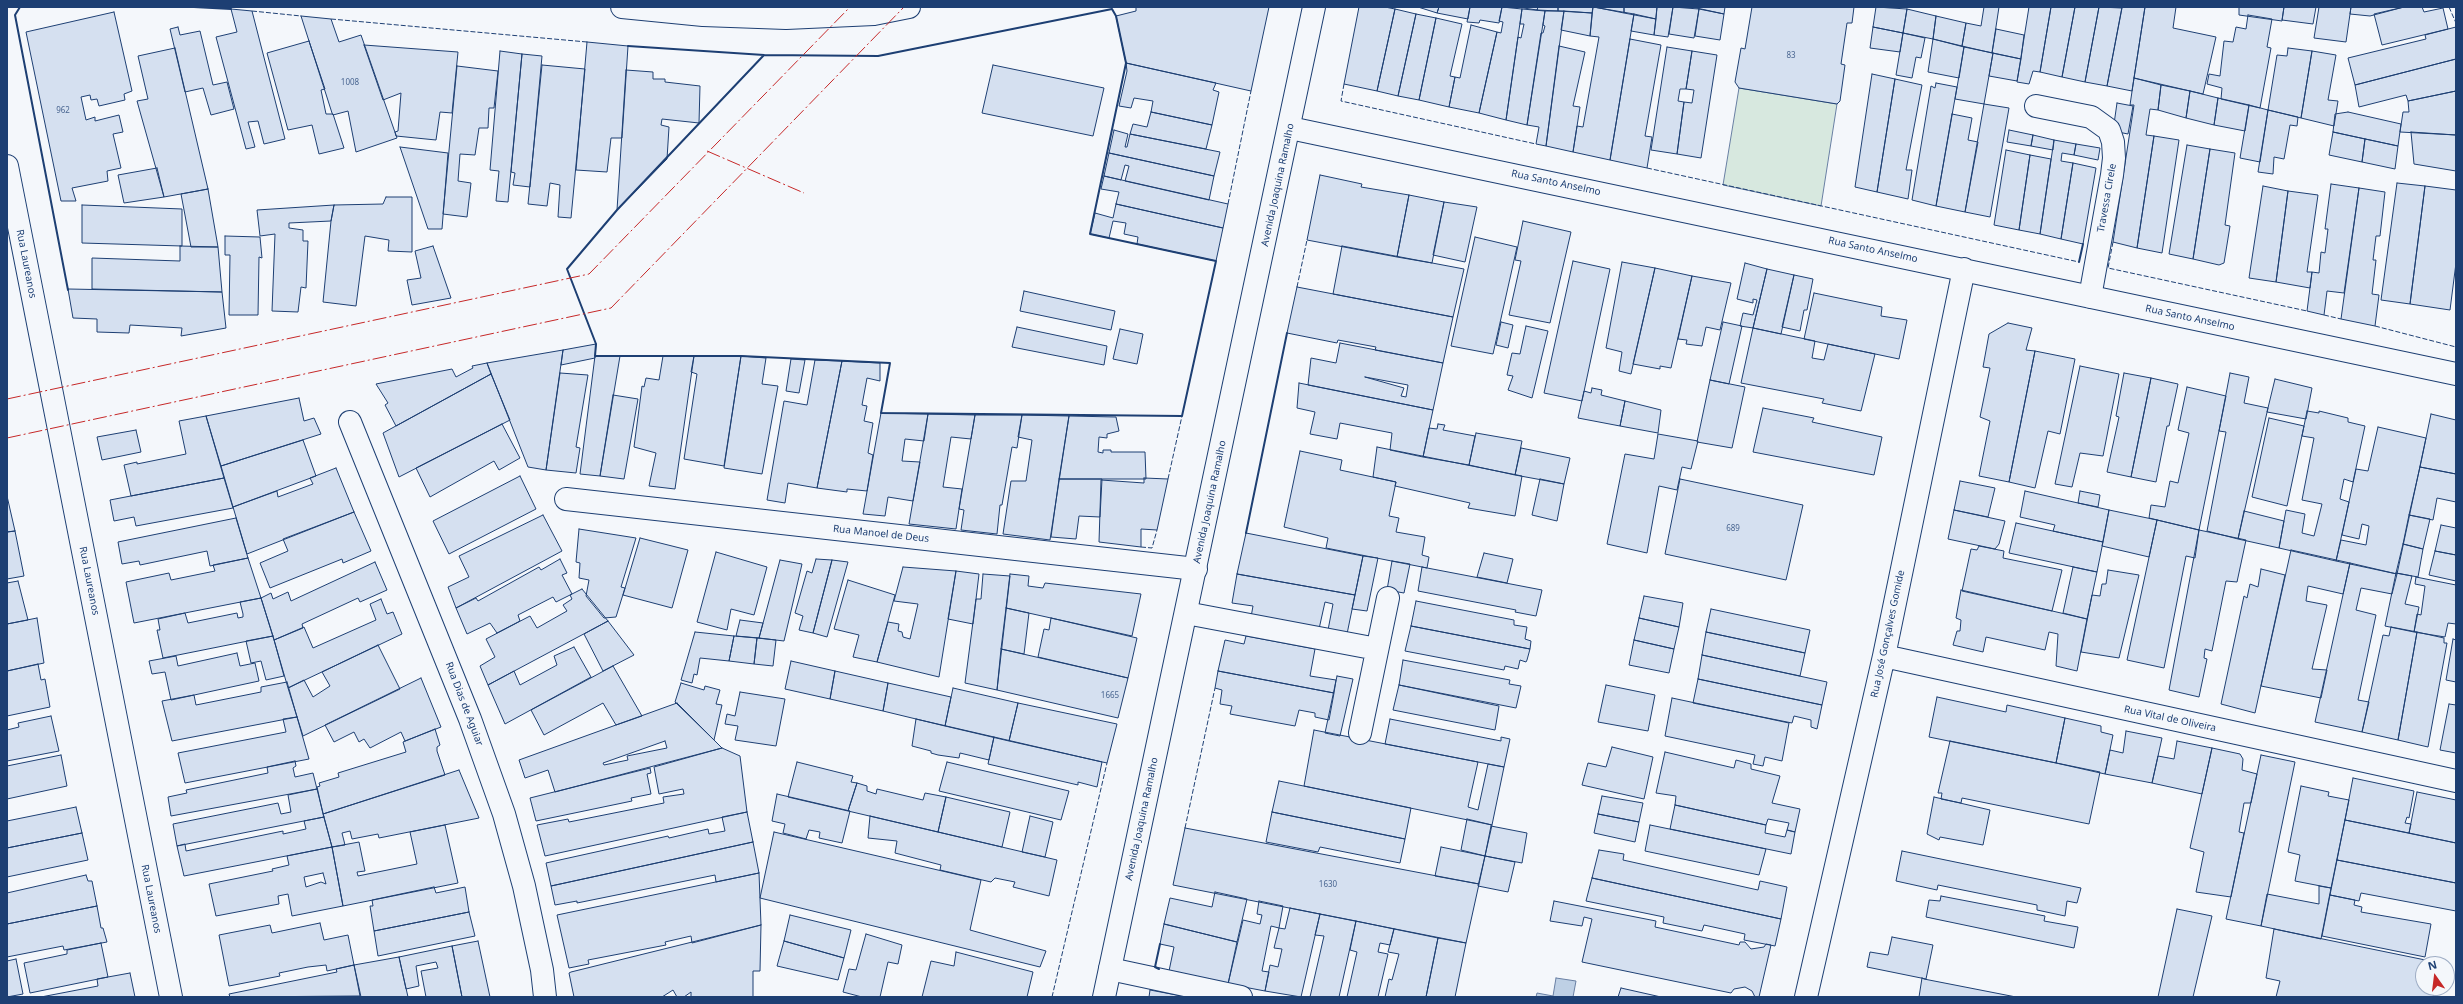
<!DOCTYPE html>
<html>
<head>
<meta charset="utf-8">
<style>
	body { margin:0 }
	#map { position:relative; width:2463px; height:1004px; overflow:hidden; background:#f4f7fb; font-family:"Noto Sans",sans-serif }
	canvas { display:block }
	.frame { position:absolute; inset:0; border:8px solid #1d3f73; pointer-events:none }
	.north { position:absolute; left:2415px; top:956px; width:40px; height:40px; box-sizing:border-box; background:#f4f7fb; border:1px solid #9eadc5; border-radius:50%; rotate:346deg; font-size:11px; font-weight:700; line-height:16px; text-align:center; color:#1d3f73 }
	.north::after { content:''; display:block; margin:auto; width:14px; height:18px; background:#c62828; clip-path:polygon(50% 0,100% 100%,50% 72%,0 100%) }
</style>
</head>
<body>
<div id="map">
<canvas width="2463" height="1004"></canvas>
<div class="frame"></div>
<div class="north">N</div>
</div>
<script>
const ctx = document.querySelector('canvas').getContext('2d');
ctx.lineJoin = 'round';
function fill(path, color) { ctx.fillStyle = color; ctx.fill(path, 'evenodd'); }
const toPath = rows => new Path2D(rows.map(r => 'M' + r).join(''));
function stroke(path, color, width, dash) { ctx.strokeStyle = color; ctx.lineWidth = width; ctx.lineCap = dash ? 'butt' : 'round'; ctx.setLineDash(dash || []); ctx.stroke(path); }
function label(font, color, halo, rows, align = 'center') {
  ctx.font = font + ' "Noto Sans",sans-serif'; ctx.lineWidth = 3; ctx.setLineDash([]); ctx.textBaseline = 'middle'; ctx.strokeStyle = halo; ctx.fillStyle = color; for (const [text, x, y, turn = 0] of rows) {
    ctx.save(); ctx.translate(x, y); ctx.rotate((+turn || 0) * Math.PI / 180); ctx.textAlign = isNaN(turn) ? turn : align; if (halo) ctx.strokeText(text, 0, 0); ctx.fillText(text, 0, 0); ctx.restore();
  }
}
const green = toPath([
	[1739,88,1837,104,1821,206,1723,185,1739,88]
]);
fill(green, '#d7e8df');
stroke(green, '#687fa3', 1);
const water = toPath([
	[1556,978,1576,981,1573,997,1536,997,1537,993,1553,996,1556,978]
]);
fill(water, '#bed0e5');
stroke(water, '#687fa3', 1);
const building = toPath([
	[1136,7,1269,7,1251,91,1126,63,1116,16,1136,11,1136,7],
	[1359,7,1385,7,1395,9,1377,91,1344,84,1359,7],
	[1418,7,1439,7,1437,13,1418,7],
	[1439,7,1470,7,1468,19,1437,13,1439,7],
	[1470,7,1502,7,1499,23,1480,20,1479,23,1467,22,1470,7],
	[1502,7,1522,9,1506,120,1479,113,1497,32,1501,33,1503,22,1499,21,1502,7],
	[1517,7,1538,7,1537,10,1517,7],
	[1538,7,1558,7,1558,11,1537,10,1538,7],
	[1558,7,1593,7,1592,13,1558,11,1558,7],
	[1593,7,1634,14,1610,160,1573,152,1577,126,1583,127,1599,37,1590,36,1593,7],
	[1594,7,1624,7,1624,13,1594,7],
	[1624,7,1657,7,1656,19,1624,13,1624,7],
	[1657,7,1673,7,1668,37,1654,35,1657,7],
	[1673,7,1699,9,1694,38,1669,34,1673,7],
	[1692,7,1725,7,1724,14,1692,7],
	[1752,7,1854,7,1852,23,1847,23,1841,64,1845,65,1840,101,1837,104,1739,88,1735,82,1741,48,1745,49,1752,7],
	[1876,7,1907,9,1903,33,1873,27,1876,7],
	[1984,7,1999,7,1992,53,1962,46,1966,23,1981,26,1984,7],
	[2029,7,2051,7,2040,72,2033,71,2029,84,2017,82,2029,7],
	[2051,7,2075,7,2062,77,2040,72,2051,7],
	[2075,7,2099,7,2085,82,2062,77,2075,7],
	[2099,7,2122,8,2107,86,2085,82,2099,7],
	[2122,7,2145,7,2132,91,2107,86,2122,7],
	[2145,7,2176,7,2173,28,2216,37,2203,94,2134,78,2145,7],
	[2239,7,2284,7,2282,21,2239,15,2239,7],
	[2284,7,2316,7,2313,24,2282,20,2284,7],
	[2319,7,2351,7,2346,42,2314,38,2319,7],
	[2351,7,2404,7,2370,16,2350,14,2351,7],
	[2404,7,2422,7,2424,12,2443,8,2448,29,2382,45,2374,14,2404,7],
	[231,9,252,11,285,139,264,144,258,121,248,122,255,147,246,149,216,37,237,32,231,9],
	[1395,9,1416,14,1398,96,1377,91,1395,9],
	[1522,9,1545,11,1527,125,1506,120,1518,37,1521,38,1524,24,1520,24,1522,9],
	[1699,9,1724,14,1720,40,1695,36,1699,9],
	[1907,9,1936,16,1933,39,1903,33,1907,9],
	[1545,11,1564,11,1546,146,1536,144,1539,127,1527,125,1541,33,1543,33,1545,26,1543,25,1545,11],
	[1564,11,1592,13,1590,36,1561,30,1564,11],
	[114,12,132,91,124,94,125,100,99,106,97,99,91,100,90,95,81,97,86,120,95,117,95,121,119,115,123,132,113,134,121,168,107,171,108,181,72,188,76,201,61,201,26,32,114,12],
	[1416,14,1436,18,1419,100,1398,96,1416,14],
	[1634,14,1656,19,1654,35,1631,31,1634,14],
	[2248,15,2272,19,2267,47,2271,48,2260,108,2221,99,2222,88,2207,84,2209,74,2220,76,2224,41,2233,42,2236,27,2246,29,2248,15],
	[301,16,331,19,339,42,361,35,397,138,356,152,348,111,333,115,332,113,301,16],
	[1936,16,1966,23,1962,46,1933,39,1936,16],
	[1436,18,1462,24,1450,76,1455,77,1449,107,1419,100,1436,18],
	[1471,25,1497,32,1479,113,1449,107,1455,77,1460,78,1471,25],
	[178,27,180,35,200,31,213,85,227,82,234,109,211,115,203,88,185,92,170,29,178,27],
	[1873,27,1903,33,1900,52,1870,48,1873,27],
	[2456,27,2456,59,2355,85,2348,58,2426,39,2425,35,2456,27],
	[1996,29,2024,35,2021,59,1992,53,1996,29],
	[1903,33,1925,38,1921,58,1916,57,1912,78,1896,75,1903,33],
	[1630,39,1661,45,1645,136,1652,137,1647,168,1610,160,1630,39],
	[1933,39,1964,47,1959,78,1928,72,1933,39],
	[309,41,325,89,321,90,326,114,333,114,344,148,319,154,312,125,288,130,267,53,309,41],
	[587,42,628,46,622,138,611,138,607,172,576,170,587,42],
	[364,45,458,52,452,113,440,112,436,140,396,136,395,132,398,131,401,93,383,100,364,45],
	[1559,46,1585,52,1573,106,1580,107,1573,152,1546,146,1559,46],
	[1667,47,1692,51,1686,89,1680,89,1678,101,1684,102,1677,154,1651,150,1667,47],
	[1964,47,1993,53,1984,104,1955,99,1964,47],
	[175,48,208,189,164,197,137,101,148,99,138,56,175,48],
	[2288,48,2312,51,2301,118,2268,110,2277,55,2287,56,2288,48],
	[500,51,522,54,508,202,496,201,499,171,490,170,500,51],
	[1692,51,1717,55,1701,158,1677,154,1684,102,1692,103,1694,90,1686,89,1692,51],
	[2312,51,2336,55,2328,100,2338,101,2334,126,2301,118,2312,51],
	[1993,53,2021,59,2017,81,1989,76,1993,53],
	[522,54,542,56,530,187,513,185,515,173,511,172,522,54],
	[2456,59,2456,91,2408,101,2406,95,2359,107,2355,85,2456,59],
	[1126,63,1216,83,1213,90,1219,92,1212,125,1151,112,1153,101,1134,98,1131,108,1119,106,1127,71,1126,63],
	[542,65,585,69,571,218,558,217,560,185,550,183,547,206,528,204,542,65],
	[993,65,1104,88,1093,136,982,113,993,65],
	[457,66,498,71,494,108,489,108,488,128,479,128,475,155,460,154,458,181,471,183,467,217,443,214,457,66],
	[626,70,653,72,653,79,665,79,665,82,700,86,699,123,662,119,661,125,669,127,667,159,617,210,626,70],
	[1872,74,1895,79,1877,192,1855,187,1872,74],
	[2134,78,2161,85,2158,110,2150,109,2146,135,2154,136,2137,248,2113,242,2134,105,2130,105,2134,78],
	[1895,79,1922,85,1906,170,1912,170,1908,199,1877,192,1895,79],
	[1936,83,1957,87,1936,206,1912,200,1931,86,1935,88,1936,83],
	[2161,85,2190,91,2186,118,2158,110,2161,85],
	[2190,91,2218,98,2214,125,2186,118,2190,91],
	[2456,91,2456,135,2400,132,2403,112,2409,112,2408,101,2456,91],
	[2218,98,2249,105,2245,131,2214,125,2218,98],
	[2117,103,2133,106,2128,134,2113,131,2117,103],
	[1984,104,2009,108,1990,217,1965,212,1984,104],
	[2249,105,2268,110,2260,162,2240,158,2249,105],
	[2268,110,2298,117,2297,126,2290,125,2284,159,2274,157,2273,174,2258,172,2268,110],
	[1151,112,1212,125,1206,149,1130,134,1133,124,1147,127,1151,112],
	[2348,112,2401,124,2398,146,2333,132,2335,114,2348,112],
	[1952,114,1972,118,1968,140,1978,142,1965,212,1936,206,1952,114],
	[1114,130,1128,134,1125,147,1127,147,1130,134,1220,152,1214,176,1109,153,1114,130],
	[2009,130,2033,135,2031,146,2007,142,2009,130],
	[2333,132,2365,139,2362,162,2329,155,2333,132],
	[2411,132,2456,135,2456,171,2414,164,2411,132],
	[2033,135,2054,140,2053,150,2031,146,2033,135],
	[2154,136,2179,140,2162,253,2137,248,2154,136],
	[2365,139,2398,146,2395,169,2362,162,2365,139],
	[2054,140,2076,144,2074,155,2062,153,2061,161,2073,163,2061,239,2040,234,2054,140],
	[2076,144,2100,148,2098,160,2074,155,2076,144],
	[2187,145,2210,149,2193,259,2169,254,2187,145],
	[400,147,448,153,442,229,428,229,400,147],
	[2210,149,2235,153,2225,225,2230,226,2224,263,2219,265,2193,259,2210,149],
	[2006,150,2030,155,2019,230,1994,225,2006,150],
	[1109,153,1214,176,1209,200,1125,181,1129,166,1125,165,1121,180,1104,176,1109,153],
	[2030,155,2051,159,2040,234,2019,230,2030,155],
	[2073,163,2096,168,2083,244,2061,239,2073,163],
	[157,168,164,197,124,203,118,175,157,168],
	[1320,175,1362,184,1361,187,1409,195,1397,257,1307,240,1320,175],
	[1104,176,1228,204,1223,228,1116,204,1119,192,1101,189,1104,176],
	[2397,183,2425,186,2410,304,2381,300,2397,183],
	[2331,184,2359,188,2344,293,2327,291,2324,315,2307,311,2312,272,2319,273,2321,252,2325,253,2328,229,2325,229,2331,184],
	[2263,186,2288,191,2276,282,2249,278,2263,186],
	[2425,186,2456,190,2456,263,2450,310,2410,304,2425,186],
	[2359,188,2385,192,2380,236,2376,236,2373,260,2376,260,2372,294,2379,295,2375,326,2341,319,2359,188],
	[208,189,218,247,191,247,181,194,208,189],
	[2288,191,2318,195,2307,272,2312,272,2310,288,2276,282,2288,191],
	[1409,195,1444,202,1432,263,1397,257,1409,195],
	[386,197,412,197,412,252,388,251,389,240,365,236,356,306,323,302,331,221,334,205,383,204,386,197],
	[1444,202,1477,207,1465,262,1433,255,1444,202],
	[1116,204,1223,228,1216,261,1137,244,1138,237,1124,234,1126,223,1113,221,1109,238,1090,234,1095,213,1113,218,1116,204],
	[82,205,182,209,182,246,82,243,82,205],
	[334,205,331,221,289,223,289,228,303,230,303,241,308,241,306,288,301,287,298,312,272,311,275,234,260,236,257,210,334,205],
	[1523,221,1571,232,1550,323,1509,315,1521,261,1515,260,1523,221],
	[225,236,260,237,262,258,259,257,258,315,229,315,230,255,225,255,225,236],
	[1475,237,1517,247,1493,354,1451,346,1475,237],
	[180,246,218,247,222,292,92,289,92,258,180,261,180,246],
	[433,246,451,298,412,305,407,280,421,278,415,251,433,246],
	[1342,246,1464,269,1453,317,1333,294,1342,246],
	[1573,261,1610,269,1582,401,1544,393,1573,261],
	[1622,262,1655,268,1631,374,1619,371,1622,352,1606,348,1622,262],
	[1745,263,1767,269,1753,328,1740,326,1743,313,1753,315,1757,300,1753,299,1753,303,1737,299,1745,263],
	[1655,268,1692,276,1671,368,1660,366,1660,369,1633,364,1655,268],
	[1767,269,1794,275,1781,334,1753,328,1767,269],
	[1794,275,1813,279,1807,310,1804,310,1800,331,1782,327,1794,275],
	[1692,276,1731,283,1720,330,1706,327,1702,346,1686,344,1687,340,1678,339,1692,276],
	[1297,287,1453,317,1443,363,1375,350,1376,347,1338,340,1337,343,1287,333,1297,287],
	[68,289,222,292,226,328,181,336,182,328,130,325,129,333,97,332,97,319,73,318,68,289],
	[1024,291,1115,311,1111,330,1020,311,1024,291],
	[1814,293,1882,307,1881,316,1907,320,1899,359,1804,339,1814,293],
	[1501,322,1513,325,1508,348,1496,345,1501,322],
	[1723,322,1742,326,1729,384,1710,380,1723,322],
	[2008,323,2032,328,2026,350,2035,351,2009,482,1979,476,1990,421,1980,417,1990,368,1983,367,1989,334,2008,323],
	[1526,326,1548,331,1532,398,1508,390,1513,376,1507,375,1512,353,1520,354,1526,326],
	[1017,327,1107,346,1104,365,1012,347,1017,327],
	[1753,328,1815,341,1812,358,1824,360,1828,344,1875,354,1861,411,1822,403,1824,399,1741,383,1753,328],
	[1120,329,1143,334,1137,364,1113,359,1120,329],
	[1340,343,1443,363,1433,410,1308,385,1311,358,1336,363,1340,343],
	[1365,377,1408,385,1406,397,1401,396,1404,388,1365,377],
	[596,344,595,358,561,365,563,350,596,344],
	[563,350,546,470,528,467,487,363,563,350],
	[2035,351,2075,359,2060,434,2048,431,2035,488,2009,482,2035,351],
	[595,356,620,356,600,476,580,474,595,356],
	[663,356,694,356,675,489,649,486,656,453,634,447,642,386,644,387,646,378,659,380,663,356],
	[694,356,741,356,724,466,684,459,697,374,691,372,694,356],
	[741,356,766,358,762,384,778,386,762,474,724,468,741,356],
	[791,359,805,360,799,393,786,391,791,359],
	[815,360,842,361,817,488,788,483,785,503,767,500,784,401,807,405,815,360],
	[842,361,880,363,880,381,867,378,862,405,867,406,864,421,873,423,868,453,873,455,867,491,847,489,847,492,817,488,842,361],
	[487,363,491,374,396,426,385,405,388,403,376,384,452,369,456,377,473,368,472,366,487,363],
	[2080,366,2119,374,2103,456,2080,453,2072,487,2055,484,2080,366],
	[560,373,588,375,576,447,580,448,576,473,546,470,560,373],
	[2124,373,2151,378,2131,477,2107,472,2119,417,2116,416,2124,373],
	[2230,373,2249,377,2244,403,2268,408,2238,539,2207,531,2226,432,2219,431,2230,373],
	[491,374,510,420,399,477,383,433,491,374],
	[2151,378,2178,384,2169,426,2167,426,2156,482,2131,477,2151,378],
	[2275,379,2312,388,2306,419,2267,412,2275,379],
	[1710,380,1745,387,1732,448,1697,442,1710,380],
	[1299,383,1433,410,1423,457,1390,450,1392,433,1340,423,1337,439,1310,434,1315,412,1297,408,1299,383],
	[2187,387,2226,396,2199,530,2149,518,2151,505,2165,507,2170,481,2178,483,2189,433,2178,430,2187,387],
	[1592,388,1602,390,1601,395,1625,401,1620,426,1578,418,1584,391,1591,393,1592,388],
	[613,395,638,399,624,479,600,476,613,395],
	[299,398,304,421,314,418,321,434,221,466,206,416,299,398],
	[1625,401,1661,410,1658,433,1620,426,1625,401],
	[1763,408,1814,418,1812,422,1882,437,1874,475,1753,452,1763,408],
	[2307,411,2319,413,2319,411,2348,418,2348,422,2365,426,2353,482,2344,479,2340,499,2349,502,2336,561,2279,548,2286,510,2305,514,2302,533,2314,536,2322,504,2302,500,2314,438,2302,436,2307,411],
	[881,413,928,414,924,441,905,439,902,461,920,462,913,501,888,497,885,516,863,514,881,413],
	[928,414,975,415,971,439,951,437,943,487,962,489,956,529,909,524,928,414],
	[2431,414,2456,420,2456,474,2420,467,2431,414],
	[975,415,1022,415,1017,448,1012,447,1002,505,1000,505,997,534,961,530,964,510,959,509,975,415],
	[1022,415,1069,416,1050,540,1003,534,1011,481,1026,481,1032,440,1018,437,1022,415],
	[206,416,224,478,131,496,124,465,137,462,137,464,186,454,179,421,206,416],
	[1069,416,1116,417,1119,431,1107,434,1107,438,1099,437,1098,452,1103,453,1103,450,1111,450,1111,452,1145,452,1146,479,1059,479,1069,416],
	[2269,418,2304,426,2287,506,2252,497,2269,418],
	[502,424,520,458,499,470,494,461,430,497,416,468,502,424],
	[1438,424,1445,425,1443,430,1475,436,1469,465,1423,457,1429,428,1437,429,1438,424],
	[2378,427,2426,438,2397,574,2336,561,2341,540,2366,545,2369,526,2362,524,2359,539,2342,535,2356,469,2368,471,2378,427],
	[136,430,141,452,102,460,97,437,136,430],
	[1476,433,1522,441,1515,475,1469,465,1476,433],
	[1658,434,1698,441,1691,469,1682,467,1677,490,1659,486,1647,553,1607,544,1625,454,1654,459,1658,434],
	[303,440,316,476,233,507,221,466,303,440],
	[1377,447,1522,476,1515,516,1468,508,1470,503,1395,486,1396,482,1373,477,1377,447],
	[1521,448,1570,458,1564,484,1515,475,1521,448],
	[1300,451,1342,460,1340,470,1396,482,1389,516,1399,518,1396,532,1425,537,1422,555,1429,557,1427,568,1326,548,1328,538,1284,527,1300,451],
	[2420,467,2456,474,2456,502,2437,498,2433,520,2409,515,2420,467],
	[336,468,354,512,247,554,233,507,277,491,278,497,313,484,310,478,336,468],
	[520,476,536,509,449,554,433,521,520,476],
	[224,478,233,508,136,526,134,517,114,521,110,500,224,478],
	[1144,478,1168,479,1157,530,1141,529,1141,547,1099,542,1101,480,1144,483,1144,478],
	[1059,479,1102,479,1100,517,1079,516,1076,539,1051,537,1059,479],
	[1540,479,1564,484,1557,521,1532,515,1540,479],
	[1680,479,1803,505,1786,580,1665,554,1680,479],
	[1960,481,1995,488,1988,517,1954,510,1960,481],
	[2025,491,2109,510,2103,542,2053,531,2055,525,2020,517,2025,491],
	[2080,491,2100,495,2098,507,2078,503,2080,491],
	[7,496,15,531,7,532,7,496],
	[1954,510,2005,521,1999,544,1995,549,1948,539,1954,510],
	[2109,510,2157,520,2149,557,2102,546,2109,510],
	[2244,511,2284,521,2279,548,2238,539,2244,511],
	[354,512,371,551,343,563,342,559,270,588,260,563,288,551,283,539,354,512],
	[543,515,562,551,456,608,448,587,469,577,459,556,543,515],
	[2409,515,2430,519,2423,549,2403,544,2409,515],
	[236,518,248,558,210,566,207,551,140,565,139,561,122,564,118,542,236,518],
	[2157,520,2199,530,2195,558,2186,556,2164,668,2127,660,2157,520],
	[2016,523,2103,542,2097,572,2009,553,2016,523],
	[2441,525,2456,528,2456,555,2435,551,2441,525],
	[579,529,636,538,621,587,625,588,616,617,604,618,586,596,589,580,579,578,580,563,576,562,579,529],
	[2199,530,2246,540,2237,582,2226,581,2212,651,2205,649,2204,658,2207,659,2199,697,2169,690,2199,530],
	[15,531,24,576,7,579,7,532,15,531],
	[1246,533,1363,556,1355,595,1237,574,1246,533],
	[640,538,688,550,672,608,623,595,640,538],
	[2403,544,2423,549,2418,577,2396,573,2403,544],
	[1979,546,2004,551,2003,558,2062,570,2052,611,1962,591,1971,549,1977,550,1979,546],
	[2291,550,2350,563,2343,594,2308,586,2306,601,2327,605,2312,669,2327,670,2321,698,2261,686,2291,550],
	[2435,551,2456,555,2456,581,2429,575,2435,551],
	[716,552,767,567,754,615,731,609,727,630,697,622,716,552],
	[1484,553,1513,559,1507,583,1477,577,1484,553],
	[1363,556,1378,558,1367,611,1352,609,1363,556],
	[248,558,261,598,134,623,126,582,169,573,171,580,215,571,213,565,248,558],
	[560,559,567,573,562,575,572,594,556,602,553,597,518,615,520,621,497,633,490,623,467,634,456,608,476,598,478,601,539,567,541,570,560,559],
	[816,559,832,560,813,633,799,630,803,616,795,613,807,571,812,573,816,559],
	[780,560,802,564,784,641,759,638,780,560],
	[832,560,848,562,827,637,813,633,832,560],
	[1392,561,1410,564,1404,593,1387,590,1392,561],
	[375,562,387,590,360,602,358,598,302,624,303,628,274,640,261,598,271,593,273,599,288,592,291,601,375,562],
	[2350,563,2397,574,2392,594,2361,588,2356,610,2376,615,2358,700,2369,702,2362,732,2315,722,2350,563],
	[903,567,956,571,939,677,877,662,888,622,899,624,898,631,902,632,903,637,910,639,918,604,894,601,903,567],
	[1422,567,1542,590,1536,616,1515,612,1516,610,1418,591,1422,567],
	[2073,567,2097,572,2087,619,2063,613,2073,567],
	[2261,569,2285,575,2255,713,2221,704,2244,596,2247,598,2250,584,2258,587,2261,569],
	[2108,570,2139,575,2119,658,2081,652,2092,595,2100,596,2102,584,2106,584,2108,570],
	[956,571,979,574,973,624,948,619,956,571],
	[2396,573,2412,576,2405,604,2419,607,2414,632,2385,626,2396,573],
	[983,574,1010,576,997,690,965,683,976,599,981,599,983,574],
	[1010,574,1029,576,1028,586,1043,588,1045,583,1141,594,1132,636,1006,608,1010,574],
	[1237,574,1355,595,1347,634,1328,630,1333,604,1325,602,1319,629,1251,617,1253,606,1232,603,1237,574],
	[2416,577,2456,585,2456,624,2448,623,2445,637,2414,632,2417,614,2421,615,2425,586,2415,584,2416,577],
	[848,580,895,595,877,662,853,657,859,635,834,629,848,580],
	[18,581,28,620,7,624,7,583,18,581],
	[582,589,608,621,488,685,480,666,495,657,486,639,530,616,537,628,567,611,563,605,572,599,570,595,582,589],
	[1961,590,2087,619,2077,671,2056,666,2058,634,2049,632,2045,650,1986,637,1983,652,1953,645,1957,631,1960,631,1961,620,1956,618,1961,590],
	[1644,596,1683,603,1679,627,1639,618,1644,596],
	[261,598,273,636,163,658,157,630,160,630,158,619,185,613,188,623,237,613,238,618,243,617,243,614,240,602,261,598],
	[381,599,387,614,393,612,402,634,288,688,274,640,304,627,313,648,376,620,370,604,381,599],
	[1416,601,1514,620,1514,625,1527,627,1525,639,1531,641,1530,649,1411,626,1416,601],
	[1006,608,1029,613,1024,654,1001,649,1006,608],
	[1711,609,1810,630,1805,653,1706,632,1711,609],
	[37,618,44,663,7,671,7,624,37,618],
	[1051,618,1137,638,1128,678,1038,657,1044,629,1049,630,1051,618],
	[1639,618,1679,627,1674,649,1634,640,1639,618],
	[740,620,763,623,759,638,736,636,740,620],
	[608,621,634,655,603,671,584,634,608,621],
	[1411,626,1530,649,1527,660,1526,662,1520,660,1518,669,1505,666,1504,670,1405,651,1411,626],
	[2391,627,2417,632,2398,740,2362,732,2383,635,2389,636,2391,627],
	[695,632,734,636,729,661,700,658,697,675,694,674,692,683,681,680,695,632],
	[1706,632,1805,653,1800,676,1702,655,1706,632],
	[2417,632,2444,638,2444,643,2447,643,2428,747,2398,740,2417,632],
	[273,636,284,676,266,680,261,661,251,663,246,641,273,636],
	[734,636,757,638,754,664,729,661,734,636],
	[1246,636,1315,649,1310,676,1336,680,1334,693,1218,671,1225,640,1244,644,1246,636],
	[757,638,776,640,773,666,754,664,757,638],
	[2453,639,2456,640,2456,682,2446,680,2453,639],
	[1634,640,1674,649,1669,673,1629,665,1634,640],
	[378,645,400,689,303,736,288,688,304,680,313,697,330,686,322,672,378,645],
	[574,647,591,677,505,724,488,685,514,671,520,685,557,665,554,656,574,647],
	[1001,649,1128,678,1118,718,997,690,1001,649],
	[237,653,240,666,255,663,259,681,171,700,165,672,152,674,149,661,176,656,178,666,237,653],
	[1702,655,1827,682,1822,705,1698,679,1702,655],
	[1403,660,1510,680,1509,684,1521,686,1516,708,1399,685,1403,660],
	[791,661,835,671,830,699,785,689,791,661],
	[38,664,41,680,45,679,50,707,7,716,7,671,38,664],
	[613,666,642,716,616,725,603,703,544,735,531,710,613,666],
	[835,671,888,683,883,711,830,699,835,671],
	[1218,671,1334,693,1329,720,1315,717,1315,713,1299,710,1295,726,1230,714,1232,706,1220,704,1222,690,1215,688,1218,671],
	[1337,676,1353,679,1340,736,1325,733,1337,676],
	[421,678,441,727,405,741,401,732,370,748,364,739,359,742,354,732,334,742,325,725,421,678],
	[1698,679,1822,705,1817,729,1811,727,1811,720,1794,716,1792,723,1693,703,1698,679],
	[287,682,297,717,172,741,162,701,194,695,196,705,261,692,261,687,287,682],
	[681,683,704,690,705,686,720,690,716,704,722,705,714,740,675,702,681,683],
	[888,683,951,697,945,726,883,711,888,683],
	[1399,685,1499,706,1495,730,1393,710,1399,685],
	[1606,685,1655,695,1648,731,1598,722,1606,685],
	[953,688,1018,703,1009,741,945,726,953,688],
	[740,692,785,699,776,746,735,740,738,726,725,724,727,714,735,716,740,692],
	[1937,697,2006,712,2007,705,2065,718,2056,763,1929,737,1937,697],
	[1672,698,1789,723,1782,761,1765,757,1763,766,1753,764,1755,755,1665,736,1672,698],
	[677,703,722,748,555,792,548,770,525,778,519,760,677,703],
	[665,741,667,748,627,756,628,760,604,765,603,763,665,741],
	[1018,703,1117,724,1107,763,1009,741,1018,703],
	[2449,704,2456,705,2456,753,2440,750,2449,704],
	[51,716,59,751,7,761,7,730,19,727,18,723,51,716],
	[297,717,309,759,185,783,178,753,286,732,283,719,297,717],
	[2065,718,2101,726,2101,732,2113,735,2105,774,2056,763,2065,718],
	[916,719,994,737,989,760,960,753,959,758,938,755,931,753,931,751,912,746,916,719],
	[1390,719,1501,741,1501,737,1510,739,1504,767,1385,744,1390,719],
	[435,729,440,745,437,747,437,751,445,775,323,814,317,787,320,786,319,783,339,777,338,773,406,752,403,742,435,729],
	[1314,730,1478,762,1468,807,1478,810,1488,764,1504,767,1492,825,1304,786,1314,730],
	[2126,731,2162,738,2152,783,2105,774,2110,750,2123,753,2126,731],
	[994,737,1102,762,1097,787,1078,782,1078,785,988,764,994,737],
	[1950,741,2100,772,2089,824,1962,798,1961,803,1941,799,1942,793,1938,793,1950,741],
	[2177,741,2212,748,2202,794,2152,783,2158,756,2174,759,2177,741],
	[1612,747,1653,757,1644,799,1582,785,1588,763,1606,767,1612,747],
	[722,748,740,756,747,812,545,856,537,825,568,819,569,822,664,803,663,797,684,794,683,789,659,794,654,767,722,748],
	[2212,748,2240,754,2243,759,2242,770,2257,774,2251,803,2244,803,2239,832,2244,833,2231,897,2196,892,2204,852,2190,848,2212,748],
	[1665,752,1734,768,1736,760,1751,764,1751,769,1780,776,1772,803,1800,809,1795,832,1787,830,1789,823,1768,819,1766,825,1675,805,1676,796,1656,793,1665,752],
	[61,755,67,786,7,799,7,766,61,755],
	[2261,755,2295,762,2261,926,2226,919,2261,755],
	[295,761,296,766,293,768,295,777,313,773,317,789,171,816,168,797,187,793,186,790,268,773,267,767,295,761],
	[797,762,853,776,851,782,857,783,848,811,788,797,797,762],
	[947,762,1069,791,1061,820,939,791,947,762],
	[650,768,651,773,647,774,651,794,631,798,632,801,536,821,530,798,650,768],
	[459,770,479,818,379,838,378,834,352,839,350,831,342,833,345,845,332,847,323,814,459,770],
	[2353,778,2414,791,2409,818,2407,817,2405,823,2411,824,2409,833,2345,820,2353,778],
	[1279,781,1411,808,1405,839,1272,812,1279,781],
	[857,783,867,786,867,791,876,794,877,789,923,800,925,793,946,797,938,832,848,811,857,783],
	[2301,786,2329,792,2328,796,2349,800,2331,888,2295,881,2300,855,2288,852,2301,786],
	[317,789,324,817,177,846,173,824,278,803,281,814,291,812,288,795,317,789],
	[2417,792,2456,800,2456,843,2409,833,2417,792],
	[777,794,850,811,842,843,819,838,820,832,809,830,806,839,783,833,785,824,772,821,777,794],
	[1602,796,1643,803,1639,822,1598,814,1602,796],
	[946,797,1010,812,1002,847,938,832,946,797],
	[1934,797,1990,810,1983,845,1940,837,1939,840,1927,834,1934,797],
	[1675,805,1766,825,1765,833,1785,837,1787,830,1795,832,1791,854,1670,829,1675,805],
	[76,807,82,833,7,848,7,821,76,807],
	[747,812,753,842,551,886,546,863,668,836,669,838,708,829,709,834,725,831,722,817,747,812],
	[1272,812,1405,839,1400,863,1320,847,1318,852,1266,842,1272,812],
	[1598,814,1639,822,1635,842,1594,833,1598,814],
	[870,816,1057,860,1049,896,1013,887,1015,882,995,878,991,882,940,870,941,865,895,853,897,841,868,838,870,816],
	[1030,816,1053,822,1045,857,1022,852,1030,816],
	[324,817,332,847,184,876,177,846,185,844,186,851,283,831,283,834,306,829,304,821,324,817],
	[1467,819,1492,825,1485,856,1461,850,1467,819],
	[2345,820,2456,843,2456,883,2337,860,2345,820],
	[445,825,458,883,343,906,332,847,359,842,365,871,357,872,358,876,417,864,410,832,445,825],
	[1650,825,1766,849,1759,875,1645,851,1650,825],
	[1491,826,1527,833,1522,863,1485,856,1491,826],
	[1185,828,1479,884,1466,943,1173,885,1185,828],
	[774,832,981,880,970,930,1046,951,1040,967,760,898,774,832],
	[82,833,88,860,7,877,7,848,82,833],
	[753,842,759,873,716,882,715,875,577,903,577,901,555,905,551,886,753,842],
	[332,847,343,906,292,916,288,894,278,896,279,904,216,916,209,884,273,871,272,869,289,865,287,856,332,847],
	[323,873,326,884,321,882,306,887,304,877,323,873],
	[1441,847,1485,856,1479,884,1435,876,1441,847],
	[1599,850,1624,854,1623,860,1758,890,1760,881,1787,887,1781,919,1592,878,1599,850],
	[1902,851,2081,888,2077,903,2067,901,2065,916,2037,910,2037,905,1938,885,1937,890,1896,881,1902,851],
	[1485,856,1515,862,1508,892,1478,886,1485,856],
	[2337,860,2456,883,2456,911,2361,893,2359,901,2330,895,2337,860],
	[759,873,761,925,692,943,691,936,665,942,666,945,588,960,589,964,569,968,557,915,759,873],
	[86,875,88,881,92,881,97,906,7,924,7,893,86,875],
	[1592,878,1781,919,1775,946,1744,940,1745,934,1704,925,1702,931,1663,923,1664,917,1586,901,1592,878],
	[2319,886,2331,888,2321,939,2261,926,2267,894,2319,904,2319,886],
	[434,887,436,893,465,887,469,912,374,931,370,906,373,906,372,900,434,887],
	[1215,892,1247,899,1237,942,1164,924,1170,898,1212,907,1215,892],
	[2330,895,2355,900,2354,905,2362,907,2361,912,2431,924,2425,957,2322,936,2330,895],
	[1941,896,2045,916,2044,921,2078,927,2074,948,1926,917,1929,900,1940,901,1941,896],
	[1259,901,1283,906,1279,928,1271,926,1262,971,1269,972,1265,991,1228,984,1243,920,1260,924,1262,915,1257,914,1259,901],
	[1554,901,1656,921,1655,927,1739,945,1740,942,1745,942,1751,949,1764,947,1766,944,1771,945,1759,997,1755,997,1752,991,1745,987,1734,989,1731,993,1582,962,1592,919,1584,917,1582,926,1550,921,1554,901],
	[97,906,101,928,103,928,107,942,64,950,63,946,7,957,7,924,97,906],
	[1290,908,1320,914,1301,997,1265,991,1270,965,1278,967,1282,949,1274,948,1279,928,1285,929,1290,908],
	[2177,909,2212,916,2193,997,2158,997,2177,909],
	[469,912,475,936,378,956,374,931,469,912],
	[1320,914,1356,921,1339,997,1310,997,1324,936,1315,935,1320,914],
	[790,915,851,930,844,958,784,941,790,915],
	[1356,921,1394,929,1390,945,1380,943,1378,952,1388,954,1378,997,1347,997,1357,952,1350,950,1356,921],
	[320,923,324,940,348,935,354,965,327,971,326,965,308,967,279,973,280,976,229,986,219,935,270,925,272,933,320,923],
	[1164,924,1237,942,1228,984,1169,971,1174,947,1160,944,1164,924],
	[761,925,760,971,753,971,753,997,691,997,691,992,684,997,677,997,673,990,662,997,574,997,569,973,571,972,761,925],
	[1394,929,1438,938,1426,997,1385,997,1389,979,1392,980,1399,954,1388,952,1394,929],
	[2274,929,2440,963,2423,964,2423,988,2435,988,2433,997,2276,997,2280,981,2266,978,2274,929],
	[866,934,902,945,898,964,888,962,880,997,862,997,843,992,849,969,856,970,866,934],
	[1892,937,1933,945,1926,979,1867,967,1870,952,1888,955,1892,937],
	[1438,938,1466,943,1455,997,1426,997,1438,938],
	[478,941,490,997,462,997,452,946,478,941],
	[784,941,844,958,838,980,777,966,784,941],
	[101,943,108,977,30,993,24,963,67,954,67,950,101,943],
	[452,946,462,997,426,997,421,971,438,968,436,962,416,966,419,986,406,989,399,957,452,946],
	[956,952,1033,972,1027,997,922,997,931,961,954,966,956,952],
	[399,957,408,997,361,997,354,965,399,957],
	[16,959,23,994,7,997,7,961,16,959],
	[354,965,360,996,230,997,229,994,337,972,336,969,354,965],
	[130,973,135,997,41,997,98,986,97,979,130,973],
	[1922,978,1924,979,2016,997,1919,997,1922,978],
	[1621,988,1661,997,1618,997,1621,988],
	[1150,990,1187,997,1149,997,1150,990]
]);
fill(building, '#d5e0f0');
stroke(building, '#1d3f73', 1);
const street = toPath([
	[2036,106,2091,117,2109,130,2113,142,2114,158,2112,175,2090,297],
	[1290,128,2456,374],
	[7,166,171,997],
	[350,422,470,719,504,814,524,886,542,970,545,997],
	[566,499,1196,569],
	[1186,613,1377,649],
	[1884,656,2456,781],
	[1360,733,1388,598],
	[1110,969,1241,997],
	[1806,997,1884,656,1964,269]
]);
const secondary = toPath([
	[622,7,703,15,786,18,874,14,909,7],
	[1104,997,1314,7]
]);
stroke(street, '#1d3f73', 24);
stroke(secondary, '#1d3f73', 24);
stroke(street, '#f4f7fb', 22);
stroke(secondary, '#f4f7fb', 22);
stroke(toPath([
	[2449,7,2456,23],
	[252,11,301,16],
	[331,19,587,42],
	[1344,84,1341,101,1536,144],
	[1647,168,2079,262],
	[1228,204,1251,91],
	[2113,242,2108,268,2307,311],
	[1297,287,1307,240],
	[2324,315,2341,319],
	[2375,326,2456,347],
	[1168,479,1182,416],
	[1141,547,1152,548,1157,530],
	[1185,828,1215,688],
	[1052,997,1107,763]
]), '#1d3f73', 1, [5, 2]);
stroke(toPath([
	[20,7,15,15,68,290],
	[194,7,231,9],
	[1112,9,1116,16,1126,63,1090,234,1216,261,1182,416,881,413,890,363,741,356,595,356,596,344,567,269,617,210,764,55,878,56,1112,9],
	[628,46,764,55],
	[2079,262,2083,244],
	[1246,533,1287,333],
	[1159,969,1155,967,1160,944]
]), '#1d3f73', 2);
stroke(toPath([
	[707,151,804,193],
	[7,399,589,274,850,7],
	[7,438,611,308,904,7]
]), '#c62828', 1, [14, 3, 2, 3]);
label('8px', '#4b6792', null, [
	["83",1791,56],
	["1008",350,83],
	["962",63,111],
	["689",1733,529],
	["1665",1110,696],
	["1630",1328,885]
]);
label('10px', '#1d3f73', '#f4f7fb', [
	["Rua Santo Anselmo",1556,183,12],
	["Avenida Joaquina Ramalho",1278,185,-78],
	["Travessa Cirele",2107,198,-80],
	["Rua Santo Anselmo",1873,250,12],
	["Rua Laureanos",26,264,79],
	["Rua Santo Anselmo",2190,318,12],
	["Avenida Joaquina Ramalho",1210,502,-78],
	["Rua Manoel de Deus",881,534,6],
	["Rua Laureanos",89,581,79],
	["Rua José Gonçalves Gomide",1888,634,-78],
	["Rua Dias de Aguiar",464,704,69],
	["Rua Vital de Oliveira",2170,719,12],
	["Avenida Joaquina Ramalho",1142,819,-78],
	["Rua Laureanos",151,899,79]
]);
</script>
</body>
</html>
